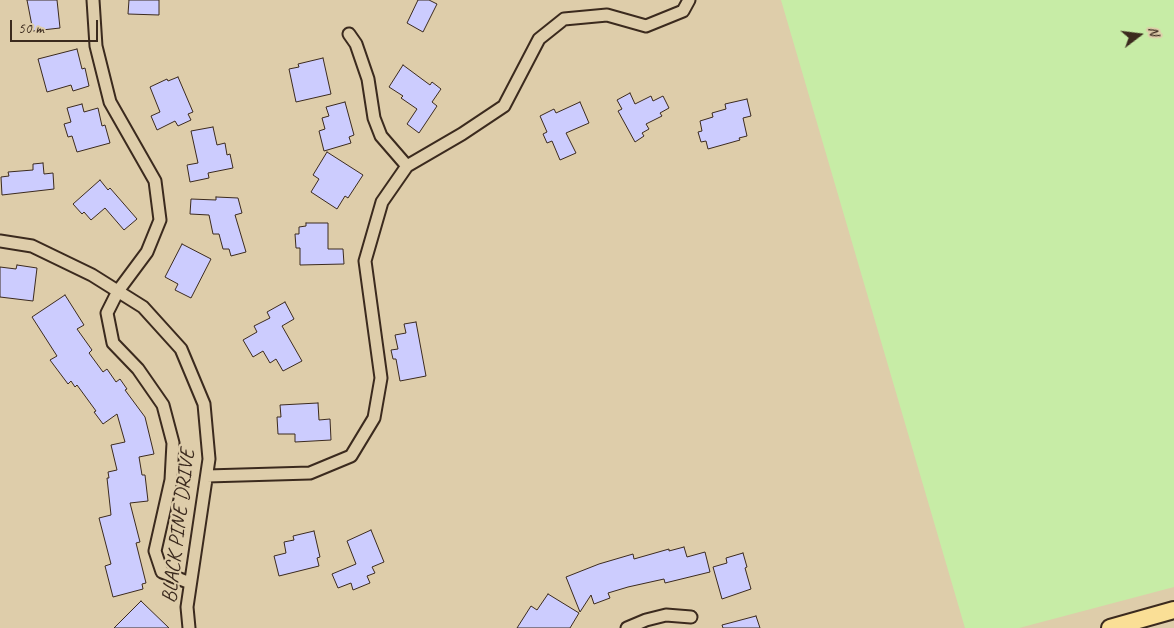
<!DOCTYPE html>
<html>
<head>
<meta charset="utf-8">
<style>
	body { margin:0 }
	#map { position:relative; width:1174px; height:628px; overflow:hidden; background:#decdaa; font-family:Caveat,sans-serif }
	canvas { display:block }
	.north { position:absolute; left:1114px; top:10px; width:50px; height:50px; -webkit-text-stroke:4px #decdaa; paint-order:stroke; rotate:75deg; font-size:14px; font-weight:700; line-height:20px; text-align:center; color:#3b2a1e }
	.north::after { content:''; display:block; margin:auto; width:18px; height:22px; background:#3b2a1e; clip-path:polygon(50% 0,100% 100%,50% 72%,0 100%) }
	.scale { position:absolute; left:10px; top:20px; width:88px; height:22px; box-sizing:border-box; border:2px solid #3b2a1e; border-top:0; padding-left:6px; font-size:15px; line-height:18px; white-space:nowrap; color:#3b2a1e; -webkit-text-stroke:4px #decdaa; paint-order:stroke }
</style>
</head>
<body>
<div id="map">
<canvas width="1174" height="628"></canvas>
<div class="north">N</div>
<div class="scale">50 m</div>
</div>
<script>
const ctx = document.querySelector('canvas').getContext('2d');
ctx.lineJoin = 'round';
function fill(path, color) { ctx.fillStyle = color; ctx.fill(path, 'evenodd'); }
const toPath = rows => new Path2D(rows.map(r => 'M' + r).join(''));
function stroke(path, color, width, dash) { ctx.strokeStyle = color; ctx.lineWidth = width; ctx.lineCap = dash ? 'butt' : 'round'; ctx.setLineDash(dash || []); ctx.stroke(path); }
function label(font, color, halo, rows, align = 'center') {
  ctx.font = font + ' Caveat,sans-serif'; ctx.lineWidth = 4.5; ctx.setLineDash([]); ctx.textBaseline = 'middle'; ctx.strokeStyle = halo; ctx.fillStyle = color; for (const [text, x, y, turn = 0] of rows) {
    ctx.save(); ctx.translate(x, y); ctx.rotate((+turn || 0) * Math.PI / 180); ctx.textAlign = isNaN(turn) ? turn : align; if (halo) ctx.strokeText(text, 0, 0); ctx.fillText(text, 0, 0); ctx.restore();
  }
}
fill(toPath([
	[781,0,1174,0,1174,587,1019,628,965,628]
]), '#c7eca6');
const building = toPath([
	[27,0,57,0,60,28,33,31,27,0],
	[129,0,159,0,159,15,128,14,129,0],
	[418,0,429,0,437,4,423,32,407,23,418,0],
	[77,49,82,69,85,68,89,86,73,91,71,85,47,92,38,59,77,49],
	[323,58,331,94,296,102,289,69,299,67,298,64,323,58],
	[403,65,430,85,432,82,441,89,432,102,437,106,419,133,407,124,417,109,401,98,403,96,389,87,403,65],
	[178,77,193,112,188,114,191,120,178,126,175,121,157,130,151,116,160,112,150,87,167,79,168,81,178,77],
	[630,93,635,104,651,96,653,101,663,96,669,108,660,113,662,116,646,124,649,129,642,133,644,136,635,142,618,111,622,109,617,100,630,93],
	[747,99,751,116,743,118,747,136,739,138,740,140,708,149,706,141,701,142,698,132,702,131,700,121,713,117,712,113,726,109,725,104,747,99],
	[345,102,354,135,349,137,351,143,324,151,319,131,325,129,322,118,329,116,326,107,345,102],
	[580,102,589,123,566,133,576,153,560,160,552,141,547,143,543,134,547,132,540,116,554,109,556,113,580,102],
	[82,104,84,112,98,108,102,126,105,125,110,143,77,152,72,136,68,137,64,124,71,122,67,108,82,104],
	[213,127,217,145,225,143,227,155,230,154,233,168,208,173,209,178,190,182,187,165,198,163,191,131,213,127],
	[327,152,363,175,348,198,345,196,337,209,311,192,319,179,313,175,327,152],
	[43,163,44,174,53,173,54,189,2,195,1,177,9,176,8,172,33,170,33,164,43,163],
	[100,180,108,190,110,188,137,219,124,230,105,208,91,220,84,212,82,214,73,204,100,180],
	[216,197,238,198,242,213,235,215,246,252,231,256,229,249,223,249,219,234,213,234,209,215,190,214,191,199,216,200,216,197],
	[306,223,328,223,328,249,343,249,344,264,300,265,300,248,296,248,295,234,299,234,299,227,306,226,306,223],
	[182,244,211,259,191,298,175,290,178,284,165,277,182,244],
	[17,265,37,268,33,301,0,297,0,267,16,269,17,265],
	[65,295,84,325,77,329,92,350,89,353,103,372,107,369,116,382,120,379,127,389,125,390,145,417,154,454,139,457,142,475,145,475,148,501,130,503,140,542,136,543,146,583,142,584,143,589,113,597,105,566,111,564,99,518,111,515,107,478,109,478,108,472,117,470,111,445,125,442,117,414,103,424,94,412,96,411,77,385,75,387,71,381,68,384,50,360,57,356,32,317,65,295],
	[285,302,294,319,282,326,302,361,283,371,276,359,270,363,263,351,253,357,243,340,257,332,254,326,270,318,267,312,285,302],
	[416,322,426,376,400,381,396,359,393,359,391,350,398,349,395,335,406,333,404,324,416,322],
	[318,403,319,420,330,419,331,440,295,442,295,434,278,434,277,417,281,417,280,405,318,403],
	[371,530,384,562,372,567,375,573,367,576,370,583,353,590,351,583,338,588,332,574,356,564,347,541,371,530],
	[314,531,320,557,317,558,319,566,279,576,274,556,286,553,284,542,294,540,293,536,314,531],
	[684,547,687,557,705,552,710,572,665,583,664,579,628,587,608,593,610,598,594,604,591,595,580,612,566,577,599,564,633,554,634,559,669,549,669,551,684,547],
	[743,553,747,567,745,568,751,589,722,599,713,567,727,563,726,558,743,553],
	[548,594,579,613,570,628,517,628,531,606,537,610,548,594],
	[141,601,169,628,114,628,141,601],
	[756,616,760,628,723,628,722,625,756,616]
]);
fill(building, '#ccccfe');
stroke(building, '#3b2a1e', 1);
const minor = toPath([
	[93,0,96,46,110,102,155,181,160,220,147,252,118,291,107,313,113,343,138,369,163,405,173,443,171,480,155,551,162,572,190,583],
	[349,34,356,44,368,79,374,118,381,136,407,166],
	[0,241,32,246,92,275,143,307,181,349,204,404,209,459,187,607,189,628],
	[207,476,310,473,351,456,374,418,381,378,365,261,382,202,407,166,462,134,504,106,539,39,564,19,607,15,646,26,683,11,689,0],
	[627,628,646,620,666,615,691,617]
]);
const highway = toPath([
	[1110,628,1174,610]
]);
stroke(minor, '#3b2a1e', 15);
stroke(highway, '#3b2a1e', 20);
stroke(minor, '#decdaa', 11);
stroke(highway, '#fadf96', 16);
label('21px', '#3b2a1e', '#decdaa', [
	["BLACK PINE DRIVE",179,526,-83]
]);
</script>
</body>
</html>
